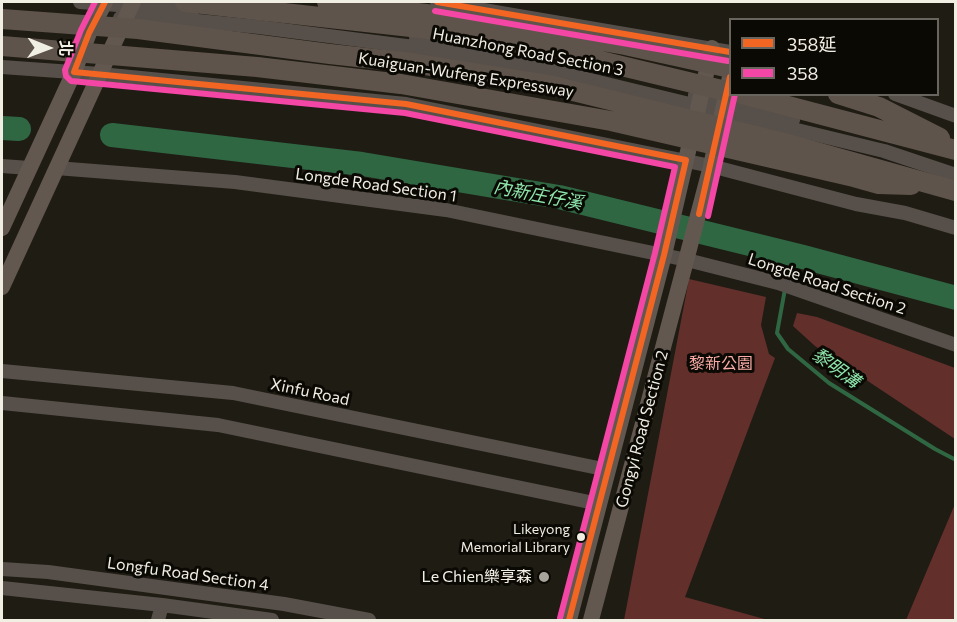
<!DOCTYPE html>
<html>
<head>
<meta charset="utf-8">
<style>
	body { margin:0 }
	#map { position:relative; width:957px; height:622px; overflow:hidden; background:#1f1c14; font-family:Commissioner,"Noto Sans TC",sans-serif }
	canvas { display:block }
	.frame { position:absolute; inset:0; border:3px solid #f1eee4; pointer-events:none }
	.legend { position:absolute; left:729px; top:18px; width:210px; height:78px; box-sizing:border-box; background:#0b0904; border:2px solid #67655e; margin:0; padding:8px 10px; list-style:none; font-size:18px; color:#f1eee4 }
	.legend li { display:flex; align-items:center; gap:12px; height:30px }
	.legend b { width:30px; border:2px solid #67655e }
	.north { position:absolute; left:18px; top:18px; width:60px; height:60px; -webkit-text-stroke:4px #0b0904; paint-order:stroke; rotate:91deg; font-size:16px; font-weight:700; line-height:24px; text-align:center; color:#f1eee4 }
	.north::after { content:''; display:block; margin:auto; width:21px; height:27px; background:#f1eee4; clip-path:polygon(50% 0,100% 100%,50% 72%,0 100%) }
</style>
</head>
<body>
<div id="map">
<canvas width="957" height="622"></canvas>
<div class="frame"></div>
<ul class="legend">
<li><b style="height:8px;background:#f26522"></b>358延</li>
<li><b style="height:8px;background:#f346a5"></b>358</li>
</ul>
<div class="north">北</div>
</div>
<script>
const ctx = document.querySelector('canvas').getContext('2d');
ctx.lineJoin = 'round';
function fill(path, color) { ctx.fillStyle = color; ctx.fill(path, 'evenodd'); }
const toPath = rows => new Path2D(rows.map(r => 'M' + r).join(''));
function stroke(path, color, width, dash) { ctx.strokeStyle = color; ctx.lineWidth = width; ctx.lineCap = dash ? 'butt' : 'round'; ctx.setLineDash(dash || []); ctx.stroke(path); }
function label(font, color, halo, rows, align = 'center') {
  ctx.font = font + ' Commissioner,"Noto Sans TC",sans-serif'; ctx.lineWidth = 6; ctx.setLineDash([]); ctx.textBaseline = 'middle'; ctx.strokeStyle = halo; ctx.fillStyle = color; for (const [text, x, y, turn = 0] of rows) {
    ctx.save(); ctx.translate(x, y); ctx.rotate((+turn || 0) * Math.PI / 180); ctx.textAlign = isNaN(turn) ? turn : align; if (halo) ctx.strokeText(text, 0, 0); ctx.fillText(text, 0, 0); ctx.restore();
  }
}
fill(toPath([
	[689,279,766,297,761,325,769,354,775,358,685,597,768,620,624,620],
	[797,313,817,317,955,368,955,439,815,346,793,326],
	[955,504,955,620,906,620]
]), '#632f2b');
stroke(toPath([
	[786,281,791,254],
	[785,289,777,333,788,349,829,383,935,449,956,460]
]), '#2f6743', 4);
stroke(toPath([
	[2,128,19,129],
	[112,135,362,164,559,197,803,257,956,298]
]), '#2f6743', 24);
stroke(toPath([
	[80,2,192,11],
	[437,2,730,52],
	[120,18,127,14,259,27,414,47,553,71,884,151,956,175],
	[416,37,513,54],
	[2,67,100,74,406,104,711,166,856,204,905,213,956,228],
	[895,94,956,116],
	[695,95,793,120],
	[2,166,29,168],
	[56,168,235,182,446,210,687,260,778,283,956,345],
	[2,371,233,393,608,470],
	[2,403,218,425,599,504],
	[2,569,48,572,284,604,369,620],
	[2,588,162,605,272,620],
	[158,620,162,605]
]), '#57504a', 14);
stroke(toPath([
	[2,228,74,72,89,33,105,2],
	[2,287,133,2],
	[569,620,664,255,712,48],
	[591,620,711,166,730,77]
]), '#625850', 16);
stroke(toPath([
	[185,2,420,28,563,52,730,92],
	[327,2,493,22,625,45,730,68],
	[2,19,138,29,330,54,412,63,549,85,784,143,956,191],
	[2,46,257,67,401,84,611,121,854,177,879,184,911,185],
	[742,94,956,150],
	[838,94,879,107,940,138]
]), '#5f544b', 20);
stroke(toPath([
	[105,2,89,33,74,72,406,104,686,160,664,255,569,620],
	[437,2,730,52],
	[699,214,730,77]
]), '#f26522', 6);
stroke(toPath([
	[95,2,81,30,65,70,66,76,71,81,405,113,675,167,655,253,560,618],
	[435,11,728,61],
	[708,216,735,94]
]), '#f346a5', 6);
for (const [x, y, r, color] of [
	[581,537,5,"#f1eee4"],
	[544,577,6,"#a8a49b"]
]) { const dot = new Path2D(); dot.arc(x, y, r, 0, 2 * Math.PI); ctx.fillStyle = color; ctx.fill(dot); stroke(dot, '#0b0904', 2); }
label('14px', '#f1eee4', '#0b0904', [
	["Likeyong",570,529],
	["Memorial Library",570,547]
], 'right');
label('16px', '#f1eee4', '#0b0904', [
	["Huanzhong Road Section 3",528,52,11],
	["Kuaiguan-Wufeng Expressway",466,75,9],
	["Longde Road Section 1",376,185,8],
	["Longde Road Section 2",827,284,18],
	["Xinfu Road",310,392,12],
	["Gongyi Road Section 2",642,429,-75],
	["Longfu Road Section 4",188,574,8]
]);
label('16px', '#faaba5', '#0b0904', [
	["黎新公園",721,364]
]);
label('16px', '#f1eee4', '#0b0904', [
	["Le Chien樂享森",532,577]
], 'right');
label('italic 18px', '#8ee6ac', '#0b0904', [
	["內新庄仔溪",538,195,11],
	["黎明溝",836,368,36]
]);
</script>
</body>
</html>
